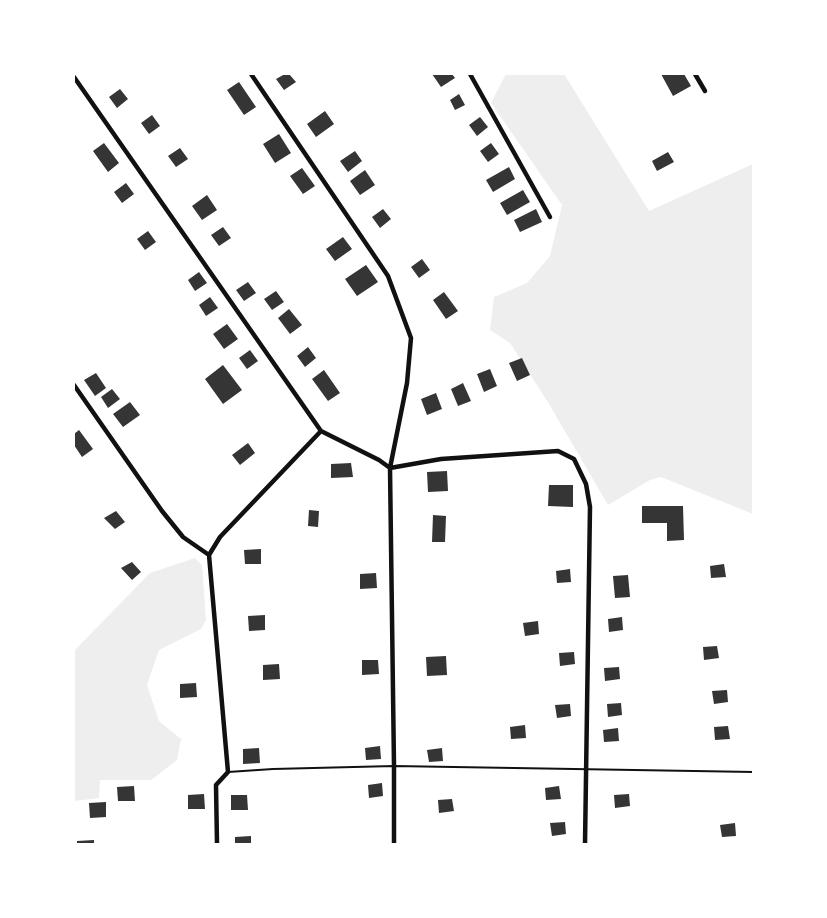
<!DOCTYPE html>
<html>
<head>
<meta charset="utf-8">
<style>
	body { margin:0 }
	#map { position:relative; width:827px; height:918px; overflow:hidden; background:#fff; font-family:Roboto,sans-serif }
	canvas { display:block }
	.frame { position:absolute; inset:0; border:75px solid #fff; pointer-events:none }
</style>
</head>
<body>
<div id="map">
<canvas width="827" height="918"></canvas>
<div class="frame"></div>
</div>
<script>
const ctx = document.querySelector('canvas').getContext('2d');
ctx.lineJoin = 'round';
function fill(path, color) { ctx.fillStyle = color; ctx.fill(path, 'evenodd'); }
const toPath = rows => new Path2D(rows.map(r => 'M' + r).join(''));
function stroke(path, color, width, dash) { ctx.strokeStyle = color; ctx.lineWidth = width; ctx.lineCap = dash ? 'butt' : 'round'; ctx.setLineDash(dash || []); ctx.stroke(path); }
fill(toPath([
	[506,74,564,74,649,211,753,164,753,514,661,477,650,480,608,505,549,404,510,343,490,330,494,297,527,283,550,256,562,205,491,103],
	[195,558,202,565,206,620,201,629,159,650,147,685,159,721,181,739,177,760,151,780,100,780,99,798,74,801,74,651,150,573]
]), '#eee');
fill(toPath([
	[285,74,289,74,296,82,284,90,276,79],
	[432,74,452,74,455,78,441,87],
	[661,74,684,74,691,86,673,96],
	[239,82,256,107,244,115,227,90],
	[120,89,128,99,117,108,109,97],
	[459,94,465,105,455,110,450,100],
	[325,111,334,124,316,137,307,124],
	[152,115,160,126,149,134,141,123],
	[480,117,488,127,477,136,469,125],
	[279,134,291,153,275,163,263,144],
	[104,143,119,163,108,172,93,151],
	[491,143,499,154,488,162,480,151],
	[180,148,188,159,176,167,168,156],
	[355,151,362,161,348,172,340,161],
	[668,152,674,162,657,171,652,161],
	[509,167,515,179,493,192,486,180],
	[302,168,315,186,303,194,290,176],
	[365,170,375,185,360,195,350,181],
	[126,183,134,194,122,203,114,192],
	[523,190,530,202,507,215,500,203],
	[207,195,217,210,202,220,192,206],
	[383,209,391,219,380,228,372,217],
	[536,209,542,222,520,232,514,220],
	[223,227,231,238,219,246,211,235],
	[148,231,156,242,145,250,137,239],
	[343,237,352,249,335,261,326,249],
	[422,259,430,270,419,278,411,267],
	[366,265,378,282,357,296,345,279],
	[199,272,207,283,195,291,188,280],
	[248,282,256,293,244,301,236,290],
	[276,291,284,302,272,310,264,299],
	[444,292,458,311,446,319,433,300],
	[210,297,218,308,206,316,199,305],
	[289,309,302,325,290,334,278,318],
	[227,324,238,339,224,349,213,334],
	[308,347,316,358,305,367,297,356],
	[250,350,258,361,247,369,239,358],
	[522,358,530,375,517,381,509,363],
	[223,365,242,390,223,404,205,379],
	[490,369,497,386,484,392,477,374],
	[324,370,340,393,328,401,312,379],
	[96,373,106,388,95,396,84,380],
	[463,383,471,401,458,406,451,389],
	[112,389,120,399,108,408,101,397],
	[436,393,442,409,427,415,421,399],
	[130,402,140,415,123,427,113,414],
	[79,430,93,449,82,457,74,445,74,434],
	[248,443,255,453,240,465,232,455],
	[351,463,353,477,331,478,331,464],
	[447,471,448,491,428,492,427,472],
	[549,485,573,485,573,507,548,506],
	[642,506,683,506,684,540,667,541,667,523,642,523],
	[309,510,319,511,318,527,308,526],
	[116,511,125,522,115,529,104,518],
	[433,515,446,516,445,542,432,542],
	[261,549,261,564,245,564,244,550],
	[132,562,141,572,132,580,121,568],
	[724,564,726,577,711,578,710,566],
	[570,569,571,582,557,583,556,571],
	[376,573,377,588,360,589,360,574],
	[628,575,630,597,615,598,613,576],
	[265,615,265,630,249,631,248,616],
	[622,617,623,630,609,632,608,619],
	[538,621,539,634,525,636,523,623],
	[717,646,719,658,704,660,703,647],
	[574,652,575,664,560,666,559,653],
	[446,656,447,675,427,676,426,657],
	[362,660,378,660,379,674,362,675],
	[279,664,280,679,263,680,263,665],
	[619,667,620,679,605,681,604,668],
	[196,683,197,697,180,698,180,684],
	[727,690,728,702,714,704,712,691],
	[621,703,622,715,608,717,607,704],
	[570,704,571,716,557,718,555,705],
	[525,725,526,738,511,739,510,727],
	[728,726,730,739,715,740,714,727],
	[618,728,619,741,604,742,603,730],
	[380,746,381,759,366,760,365,748],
	[259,748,260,763,243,764,243,749],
	[442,748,443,761,429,762,427,750],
	[382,783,383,796,369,798,368,785],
	[134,786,135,801,118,801,117,787],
	[559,786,561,799,546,800,545,788],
	[204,794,205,809,188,809,188,795],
	[629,794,630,806,615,808,614,795],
	[231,795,247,795,248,810,231,810],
	[452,799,454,811,439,813,438,800],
	[106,802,106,817,90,818,89,803],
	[565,822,566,834,552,836,550,823],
	[735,823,736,836,722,837,720,825],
	[251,836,251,844,235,844,235,837],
	[94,840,94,844,77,844,77,841]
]), '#353535');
stroke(toPath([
	[228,772,273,769,394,766,754,772]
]), '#111', 2);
stroke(toPath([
	[251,74,388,276,411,338,407,383,390,468,394,766,394,844],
	[470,74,550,217],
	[695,74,705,91],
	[74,77,321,431,379,460,390,468],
	[74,385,162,511,183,537,209,555],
	[390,468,441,459,558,451,574,459,586,484,590,507,585,844],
	[217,844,216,785,228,772,209,555,220,537,321,431]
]), '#111', 4.5);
</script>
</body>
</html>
